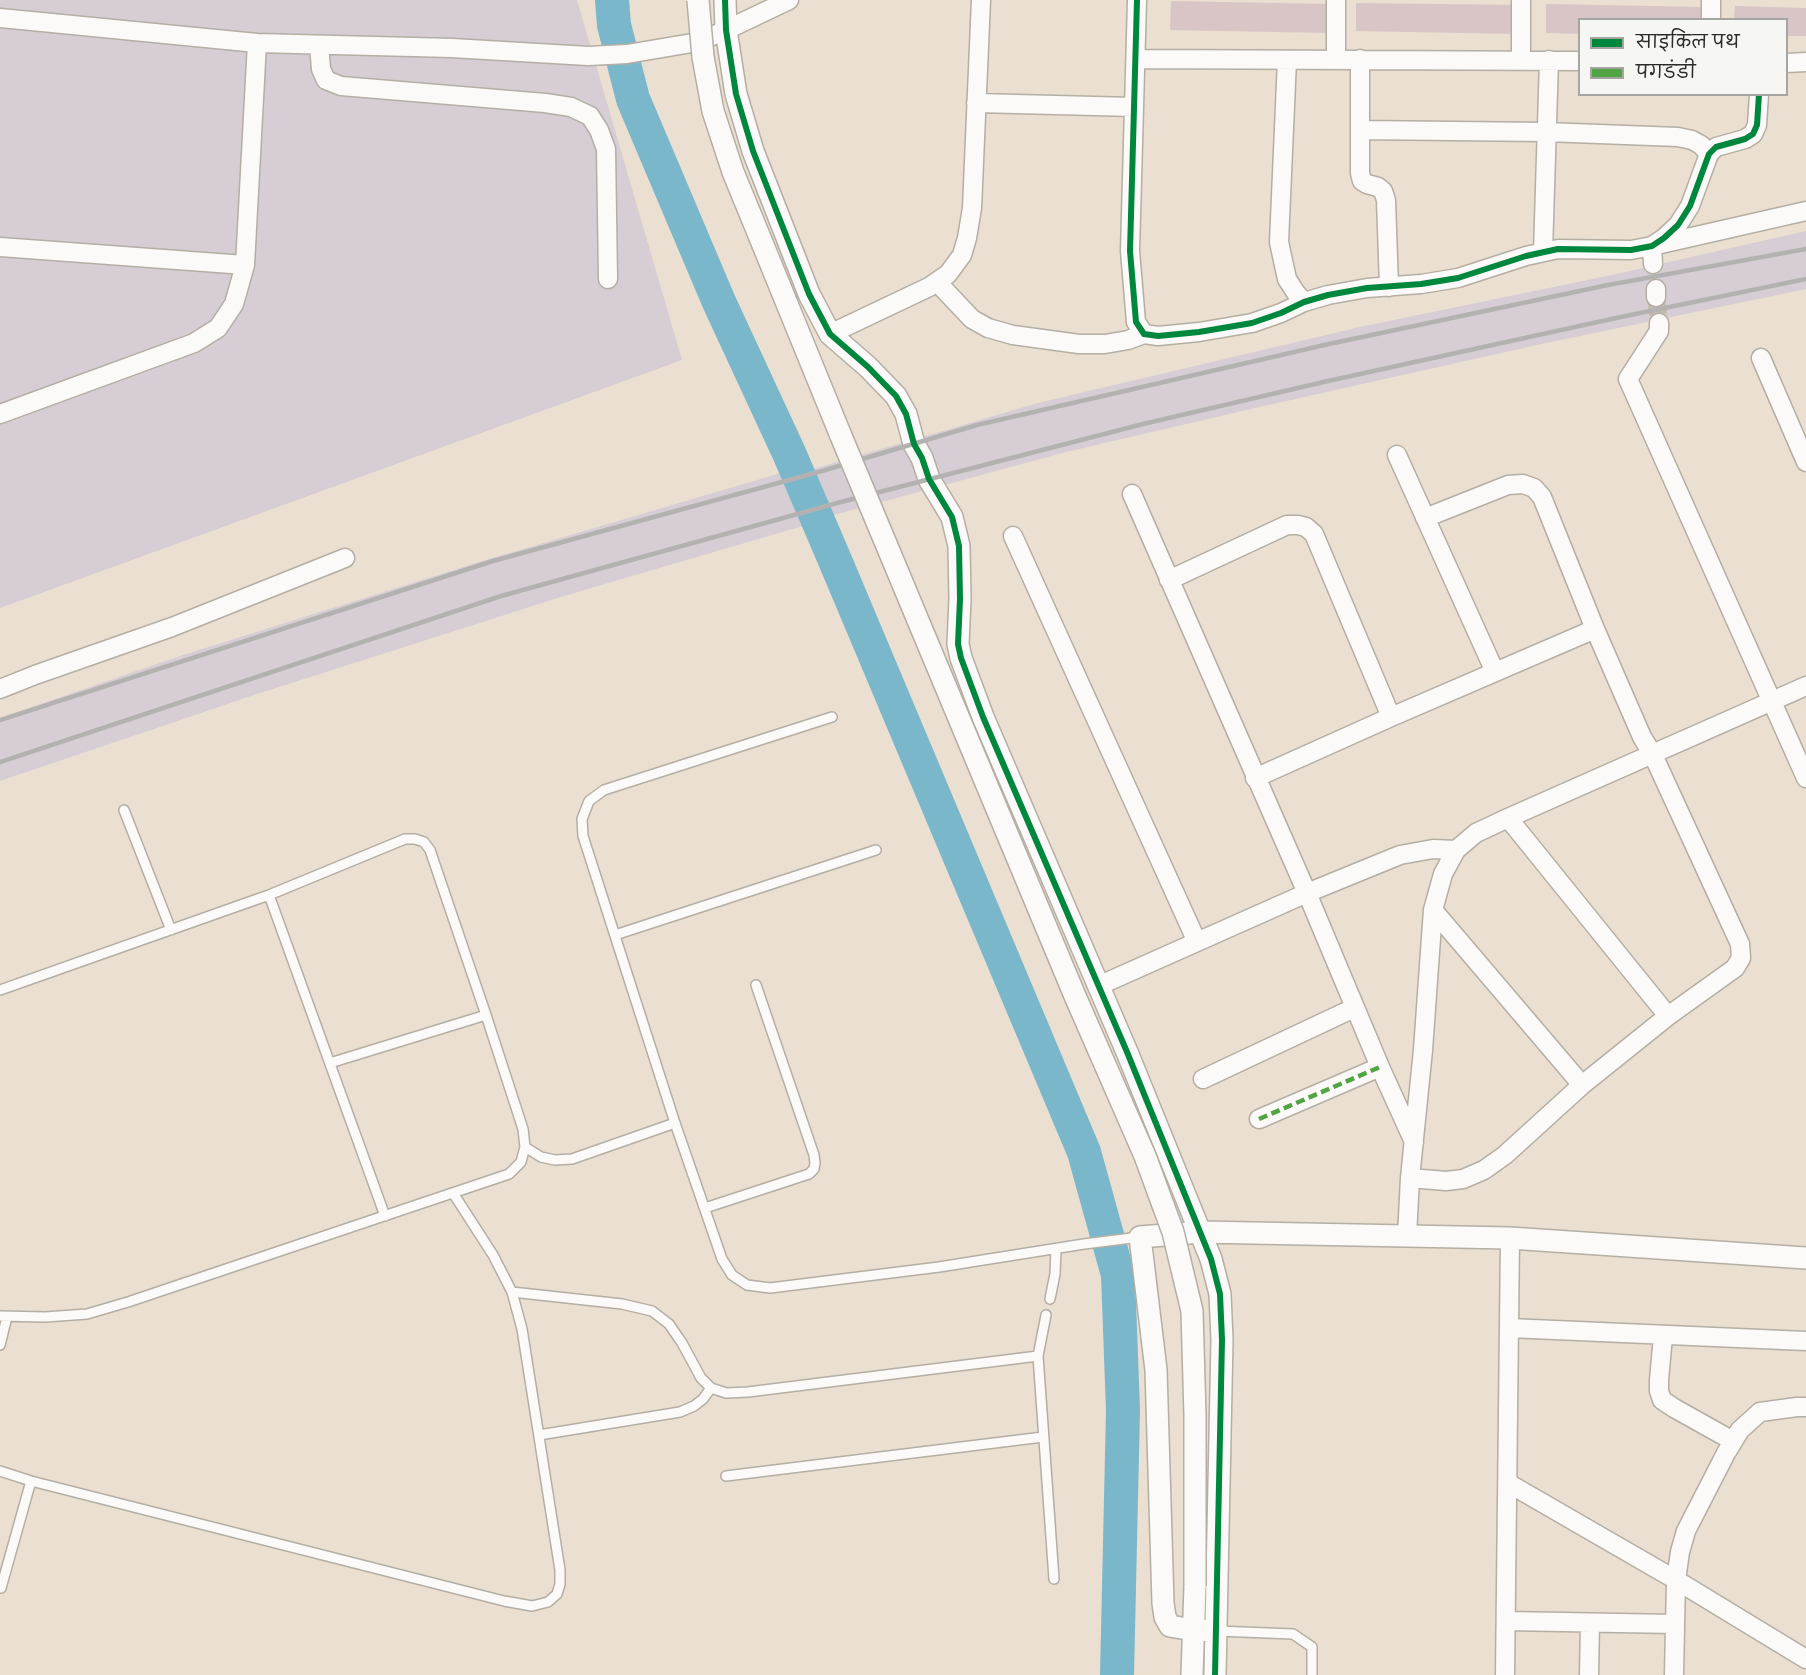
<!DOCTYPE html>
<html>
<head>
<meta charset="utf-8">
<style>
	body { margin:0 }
	#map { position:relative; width:1806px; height:1675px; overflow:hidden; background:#eadfd0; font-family:Sriracha,"Playpen Sans Deva",sans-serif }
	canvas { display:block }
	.legend { position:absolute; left:1578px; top:18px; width:210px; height:78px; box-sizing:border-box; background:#f6f6f2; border:2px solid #a5a5a2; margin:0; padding:8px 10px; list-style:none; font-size:18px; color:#2b2b2b }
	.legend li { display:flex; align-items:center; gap:12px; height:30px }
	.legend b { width:30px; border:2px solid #a5a5a2 }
</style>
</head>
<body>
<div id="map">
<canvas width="1806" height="1675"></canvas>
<ul class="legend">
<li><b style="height:8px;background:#00873e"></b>साइकिल पथ</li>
<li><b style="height:8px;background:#51a443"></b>पगडंडी</li>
</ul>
</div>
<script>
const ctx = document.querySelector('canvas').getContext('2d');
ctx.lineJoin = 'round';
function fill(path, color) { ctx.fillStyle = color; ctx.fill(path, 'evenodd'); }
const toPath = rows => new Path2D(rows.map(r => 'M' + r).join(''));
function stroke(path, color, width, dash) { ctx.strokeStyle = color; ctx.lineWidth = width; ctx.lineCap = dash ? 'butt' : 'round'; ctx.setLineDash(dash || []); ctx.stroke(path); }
fill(toPath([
	[0,0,577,0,682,360,0,608],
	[1806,231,1806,289,1546,343,1255,408,1066,452,830,516,813,469,1038,403,1360,327,1612,275],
	[781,473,806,525,564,596,257,694,0,781,0,718,177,657,479,562]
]), '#d7cdd4');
stroke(toPath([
	[612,0,614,25,633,99,719,302,789,453,834,558,1084,1152,1118,1275,1123,1410,1117,1675]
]), '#7ab7cb', 34);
fill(toPath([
	[1171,1,1329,4,1329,33,1170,30],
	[1356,3,1515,5,1515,34,1356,31],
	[1546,4,1705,7,1704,20,1580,20,1580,34,1546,33],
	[1735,6,1806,8,1806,36,1786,36,1786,20,1734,20]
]), '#d8c5c6');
stroke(toPath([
	[1656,297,1659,323]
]), '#c4bbaf', 18, [18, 9]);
const service = toPath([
	[832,717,604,790,589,801,582,819,583,836,675,1123,722,1259,732,1275,747,1285,770,1288,939,1267,1084,1244,1140,1237],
	[124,810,171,930],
	[269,895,385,1216],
	[615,935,876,850],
	[0,990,269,895,405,839,415,839,424,842,430,850,486,1015,523,1129,525,1147,521,1162,509,1174,128,1302,87,1314,45,1317,0,1316],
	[330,1063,486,1015],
	[525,1147,541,1157,555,1160,572,1159,675,1123],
	[705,1208,809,1174,814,1169,815,1163,814,1155,756,985],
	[512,1292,622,1304,652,1311,669,1324,682,1343,701,1378,711,1388,726,1393,748,1392,1038,1356],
	[1050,1299,1055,1274,1056,1249],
	[1046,1315,1038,1356,1054,1579],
	[0,1345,7,1317],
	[539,1435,680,1412,694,1406,703,1399,711,1388],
	[0,1471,31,1481,504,1601,532,1606,548,1602,557,1594,560,1584,560,1570,522,1329,512,1292,493,1255,453,1193],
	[726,1476,1043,1437],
	[1,1588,31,1481],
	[1217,1631,1293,1634,1312,1647,1312,1675]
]);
const minor = toPath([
	[1137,0,1130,251,1136,322,1144,334,1158,336,1199,332,1252,323,1281,313,1304,302,1328,295,1367,288,1421,284,1458,278,1526,256,1558,249,1631,250,1652,246,1664,238,1678,225,1690,206,1709,154,1716,147,1745,139,1753,134,1757,125,1759,94],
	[1521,0,1521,60],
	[1711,0,1711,20],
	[0,18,257,43,452,48,588,56,627,54,698,42,726,30,789,0],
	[319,45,321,69,326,80,341,86,545,103,571,107,590,116,599,130,606,149,608,279],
	[1136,59,1580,61],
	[1336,59,1336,0],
	[1360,59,1360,173,1362,181,1367,184,1378,187,1383,191,1386,200,1389,287],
	[1287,60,1279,242,1287,279,1296,293,1304,302],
	[1786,63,1806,62],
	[976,103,1134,107],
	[1360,130,1546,132,1678,137,1692,140,1701,145,1709,154],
	[0,247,245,265],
	[1543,252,1549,60],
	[1653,264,1652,246,1806,211],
	[937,282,972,319,988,328,1013,335,1079,344,1105,344,1128,340,1144,334],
	[1656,289,1656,297],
	[1659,323,1659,331,1628,379,1806,778],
	[830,334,929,287,948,274,962,255,967,238,972,208,981,0],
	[1761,358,1806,462],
	[0,414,194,343,218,328,234,304,245,265,257,43],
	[1397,455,1495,672],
	[1132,494,1307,893,1380,1067,1414,1142],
	[1013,536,1197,942],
	[1169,580,1287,525,1298,525,1306,527,1314,534,1391,717],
	[0,689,35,675,172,627,345,558],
	[1255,778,1391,717,1595,629],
	[1508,818,1668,1016],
	[1433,910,1582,1085],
	[1098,986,1307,893,1400,855,1433,849,1456,850,1476,833,1508,818,1806,686],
	[1203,1079,1354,1008],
	[1259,1119,1380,1067],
	[1410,1178,1446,1181,1463,1179,1484,1170,1505,1155,1582,1085,1668,1016,1735,968,1741,958,1740,944,1653,755,1642,737,1595,629,1542,497,1534,488,1523,484,1508,485,1425,518],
	[1407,1236,1410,1178,1423,1050,1433,910,1443,874,1456,850],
	[1509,1328,1806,1341],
	[1663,1336,1659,1380,1659,1391,1662,1400,1674,1408,1733,1441],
	[1508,1483,1676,1580,1806,1659],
	[1506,1621,1675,1624],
	[1505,1675,1510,1238],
	[1589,1675,1590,1623],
	[1674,1675,1676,1580,1680,1552,1686,1531,1726,1453,1740,1430,1760,1412,1797,1407,1806,1407]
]);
const tertiary = toPath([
	[725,0,726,30,736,94,753,151,809,294,830,334,868,367,896,396,906,414,914,444,922,458,929,479,952,517,959,546,960,599,958,644,961,658,983,717,1127,1052,1211,1259,1220,1294,1222,1340,1215,1675],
	[763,245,841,436],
	[1217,1631,1193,1630,1170,1626,1165,1617,1163,1603,1156,1370,1140,1237,1201,1232,1510,1238,1806,1258],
	[1192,1675,1195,1586]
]);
stroke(service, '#b4aea4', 12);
stroke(minor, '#b4aea4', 21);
stroke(tertiary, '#b4aea4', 24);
stroke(service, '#fcfaf8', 9);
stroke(minor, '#fcfaf8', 18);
stroke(tertiary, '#fcfaf8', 21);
stroke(toPath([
	[0,720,493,561,822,471,977,425,1329,344,1608,285,1806,249],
	[0,762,501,596,841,502,1143,424,1328,381,1616,318,1806,279]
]), '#b4b2b0', 4.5);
const tertiaryBridge = toPath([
	[698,0,703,57,713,111,733,172,763,245],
	[841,436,1075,996,1145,1156,1173,1232,1192,1311,1195,1416,1195,1586]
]);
stroke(tertiaryBridge, '#b4aea4', 24, []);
stroke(tertiaryBridge, '#fcfaf8', 21);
stroke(toPath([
	[1259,1119,1380,1067]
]), '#51a443', 4.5, [9, 4.5]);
stroke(toPath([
	[725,0,726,30,736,94,753,151,809,294,830,334,868,367,896,396,906,414,914,444,922,458,929,479,952,517,959,546,960,599,958,644,961,658,983,717,1127,1052,1211,1259,1220,1294,1222,1340,1215,1675],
	[1137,0,1130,251,1136,322,1144,334,1158,336,1199,332,1252,323,1281,313,1304,302,1328,295,1367,288,1421,284,1458,278,1526,256,1558,249,1631,250,1652,246,1664,238,1678,225,1690,206,1709,154,1716,147,1745,139,1753,134,1757,125,1759,94]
]), '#00873e', 6);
</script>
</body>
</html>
